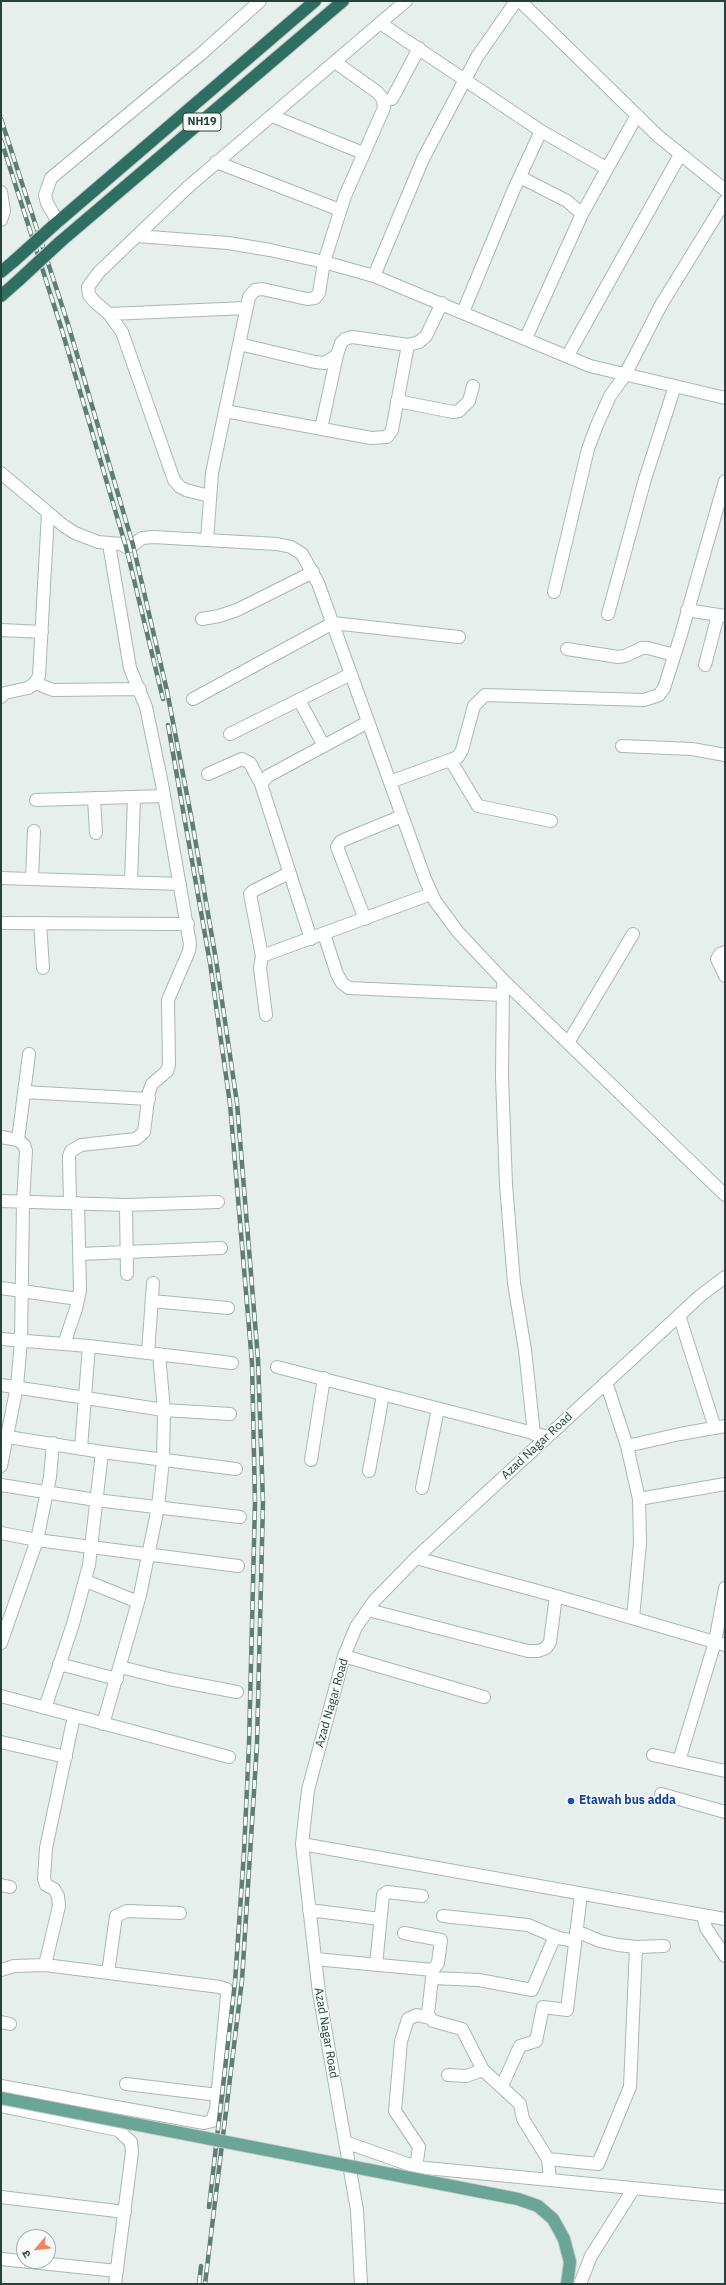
<!DOCTYPE html>
<html>
<head>
<meta charset="utf-8">
<style>
	body { margin:0 }
	#map { position:relative; width:726px; height:2285px; overflow:hidden; background:#e6efeb; font-family:"IBM Plex Sans","Noto Sans Devanagari",sans-serif }
	canvas { display:block }
	.frame { position:absolute; inset:0; border:2px solid #24423a; pointer-events:none }
	.north { position:absolute; left:16px; top:2229px; width:40px; height:40px; box-sizing:border-box; background:#f7fbf9; border:1px solid #a3b1ad; border-radius:50%; rotate:242deg; font-size:11px; font-weight:700; line-height:16px; text-align:center; color:#24423a }
	.north::after { content:''; display:block; margin:auto; width:14px; height:18px; background:#f4845f; clip-path:polygon(50% 0,100% 100%,50% 72%,0 100%) }
</style>
</head>
<body>
<div id="map">
<canvas width="726" height="2285"></canvas>
<div class="frame"></div>
<div class="north">उ</div>
</div>
<script>
const ctx = document.querySelector('canvas').getContext('2d');
ctx.lineJoin = 'round';
const toPath = rows => new Path2D(rows.map(r => 'M' + r).join(''));
function stroke(path, color, width, dash) { ctx.strokeStyle = color; ctx.lineWidth = width; ctx.lineCap = dash ? 'butt' : 'round'; ctx.setLineDash(dash || []); ctx.stroke(path); }
function label(font, color, halo, rows, align = 'center') {
  ctx.font = font + ' "IBM Plex Sans",sans-serif'; ctx.lineWidth = 3; ctx.setLineDash([]); ctx.textBaseline = 'middle'; ctx.strokeStyle = halo; ctx.fillStyle = color; for (const [text, x, y, turn = 0] of rows) {
    ctx.save(); ctx.translate(x, y); ctx.rotate((+turn || 0) * Math.PI / 180); ctx.textAlign = isNaN(turn) ? turn : align; if (halo) ctx.strokeText(text, 0, 0); ctx.fillText(text, 0, 0); ctx.restore();
  }
}
const minor = toPath([
	[520,1,658,136,725,190],
	[380,23,541,131,606,168],
	[392,99,419,48],
	[272,116,363,153],
	[216,162,340,210],
	[520,177,567,201,582,214],
	[1,192,4,211,1,220],
	[58,222,47,203,45,195,51,178,201,54,260,1],
	[137,236,228,243,270,250,324,262,374,276,590,366,725,398],
	[374,276,423,159,477,57,516,1],
	[463,312,514,189,541,131],
	[109,314,246,308],
	[526,338,582,214,637,115],
	[239,344,315,362,325,363,337,355,341,343,345,339,352,337,408,345,419,342,426,336,442,303],
	[568,355,680,155],
	[397,401,453,412,459,411,469,401,473,386],
	[225,411,371,438,387,437,392,430,408,345],
	[321,429,337,355],
	[1,473,64,526,75,533,98,542,121,544,126,547,133,545,142,538,153,537,277,544,291,547,302,554,318,583,425,879,435,901,458,932,503,980,725,1195],
	[209,496,186,490,180,487,174,480,122,332,109,314,95,302,89,295,88,287,99,272,188,187,406,1],
	[207,540,212,473,249,297,255,290,262,289,307,299,315,298,319,293,324,262,345,196,384,108,383,99,377,92,335,62],
	[554,592,588,449,597,425,610,396,625,375,661,305,725,201],
	[687,610,725,616],
	[608,614,645,479,675,386],
	[202,619,219,616,237,610,313,572],
	[1,630,42,632],
	[567,649,618,657,625,656,642,648,648,648,674,655],
	[705,665,718,615],
	[35,683,53,690,140,689],
	[1,697,5,693,28,688,35,683,39,676,48,513],
	[193,699,333,623,459,637],
	[299,700,324,746],
	[230,734,351,674],
	[622,746,692,749,725,755],
	[451,761,478,806,551,821],
	[208,774,242,759,250,763,261,784],
	[390,782,458,757,462,750,474,706,485,695,644,700,659,695,664,688,680,638,725,481],
	[94,798,96,833],
	[36,800,164,796],
	[1,878,180,884],
	[32,879,34,831],
	[131,882,134,797],
	[365,919,337,847,340,842,346,839,402,816],
	[1,923,188,924],
	[40,923,43,968],
	[324,934,337,974,342,983,349,988,503,995],
	[311,939,261,784,268,776,368,722],
	[725,952,720,954,717,959,725,976],
	[262,956,250,894,253,891,289,873],
	[503,980,502,1077,506,1185,514,1283,525,1350,534,1434],
	[266,1015,260,968,262,956,431,894],
	[568,1043,633,934],
	[24,1092,149,1099],
	[1,1137,18,1140,24,1145,26,1151,23,1202,21,1341,17,1386,1,1466],
	[18,1140,29,1054],
	[1,1201,126,1205,218,1202],
	[70,1203,69,1156,71,1151,81,1145,136,1139,144,1132,149,1092,152,1084,167,1071,169,1065,168,1000,189,951,190,944,162,784,146,707,130,668,109,544],
	[126,1205,127,1274],
	[79,1254,221,1248],
	[1,1288,78,1299],
	[152,1301,228,1308],
	[679,1315,715,1428],
	[1,1339,89,1346,232,1363],
	[64,1344,76,1309,80,1290,78,1203],
	[148,1353,153,1283],
	[277,1367,541,1435],
	[606,1382,627,1446,639,1499,640,1543,633,1618],
	[1,1385,164,1410,230,1414],
	[8,1437,102,1452,236,1469],
	[627,1446,680,1434,725,1426],
	[81,1448,89,1346],
	[311,1460,324,1378],
	[369,1471,383,1395],
	[1,1485,96,1500,240,1517],
	[422,1488,438,1409],
	[639,1499,725,1484],
	[1,1533,37,1540,238,1566],
	[416,1558,556,1596,725,1645],
	[86,1581,138,1602],
	[368,1610,528,1651,538,1651,546,1648,550,1642,556,1596],
	[1,1643,37,1540,50,1477,53,1443],
	[344,1656,484,1697],
	[59,1664,117,1679],
	[120,1667,169,1679,237,1692],
	[1,1696,229,1757],
	[45,1708,73,1624,89,1565,102,1452],
	[103,1724,140,1595,158,1507,163,1460,164,1410,159,1354],
	[1,1742,66,1757],
	[653,1755,725,1771],
	[679,1761,715,1642,725,1588],
	[661,1794,725,1812],
	[302,1844,725,1919],
	[1,1885,10,1887],
	[309,1910,380,1919],
	[703,1915,706,1928,725,1956],
	[443,1916,528,1925,558,1938,575,1941],
	[576,1931,600,1941,618,1945,636,1947,664,1946],
	[404,1933,441,1940,438,1963,433,1970,428,2013,430,2018,433,2021,462,2029,483,2070,520,2104,523,2119,548,2159,550,2180],
	[315,1959,433,1970],
	[45,1965,59,1906,58,1896,54,1889,46,1885,44,1879,46,1848,74,1716],
	[376,1965,383,1895,387,1892,422,1896],
	[1,1970,14,1966,45,1965,220,1987,226,1989,227,1996,216,2109,212,2121,204,2123,1,2086],
	[108,1973,116,1916,127,1911,180,1913],
	[432,1978,479,1980,532,1990,555,1936],
	[1,2022,10,2024],
	[448,2075,466,2076,483,2070],
	[126,2084,218,2095],
	[502,2086,520,2046,536,2041,543,2007,567,2010,581,1894],
	[1,2106,118,2130,131,2142,132,2152,115,2284],
	[345,2142,416,2167,725,2197],
	[548,2159,598,2164,630,2087,636,1947],
	[416,2167,419,2147,395,2111,401,2041,408,2019,417,2015,430,2018],
	[1,2197,125,2212],
	[1,2259,117,2271],
	[361,2284,357,2210,319,1993,302,1844,308,1790,344,1656,356,1627,374,1601,416,1558,700,1296,725,1277],
	[580,2284,591,2256,634,2188]
]);
const highway = toPath([
	[54,225,315,1],
	[60,242,343,1],
	[1,272,14,261],
	[1,296,19,280]
]);
stroke(minor, '#a8b8b2', 14);
stroke(highway, '#c2cac8', 14);
stroke(minor, '#fff', 12);
stroke(highway, '#2f6f62', 12);
const rail = toPath([
	[1,119,68,324,133,545,167,691,192,821,216,960,237,1103,258,1359,263,1503,257,1744,242,1980,205,2284],
	[1,140,61,327,126,547,163,699],
	[168,725,210,963,230,1104,252,1363,255,1503,249,1744,244,1852,235,1982,209,2207],
	[199,2284,201,2266]
]);
stroke(rail, '#5f7d75', 4.5);
stroke(rail, '#f7fbf9', 3, [9]);
const majorBridge = toPath([
	[1,2098,518,2199,538,2206,553,2219,564,2239,570,2262,567,2284]
]);
const highwayBridge = toPath([
	[14,261,54,225],
	[19,280,60,242]
]);
stroke(majorBridge, '#c2cac8', 14, []);
stroke(highwayBridge, '#c2cac8', 14, []);
stroke(majorBridge, '#6aa596', 12);
stroke(highwayBridge, '#2f6f62', 12);
for (const [x, y, r, color] of [
	[571,1801,4,"#1a4fb4"]
]) { const dot = new Path2D(); dot.arc(x, y, r, 0, 2 * Math.PI); ctx.fillStyle = color; ctx.fill(dot); stroke(dot, '#f7fbf9', 1.5); }
for (const [x, y, w] of [
	[202,122,38]
]) { const box = new Path2D(); box.roundRect(x - w / 2, y - 9, w, 18, 3); ctx.fillStyle = '#f7fbf9'; ctx.fill(box); stroke(box, '#24423a', 1); }
label('bold 11px', '#24423a', null, [
	["NH19",202,122]
]);
label('12px', '#24423a', '#f7fbf9', [
	["Azad Nagar Road",537,1446,-43],
	["Azad Nagar Road",332,1703,-74],
	["Azad Nagar Road",326,2033,80]
]);
label('bold 12px', '#164399', '#f7fbf9', [
	["Etawah bus adda",579,1801]
], 'left');
</script>
</body>
</html>
